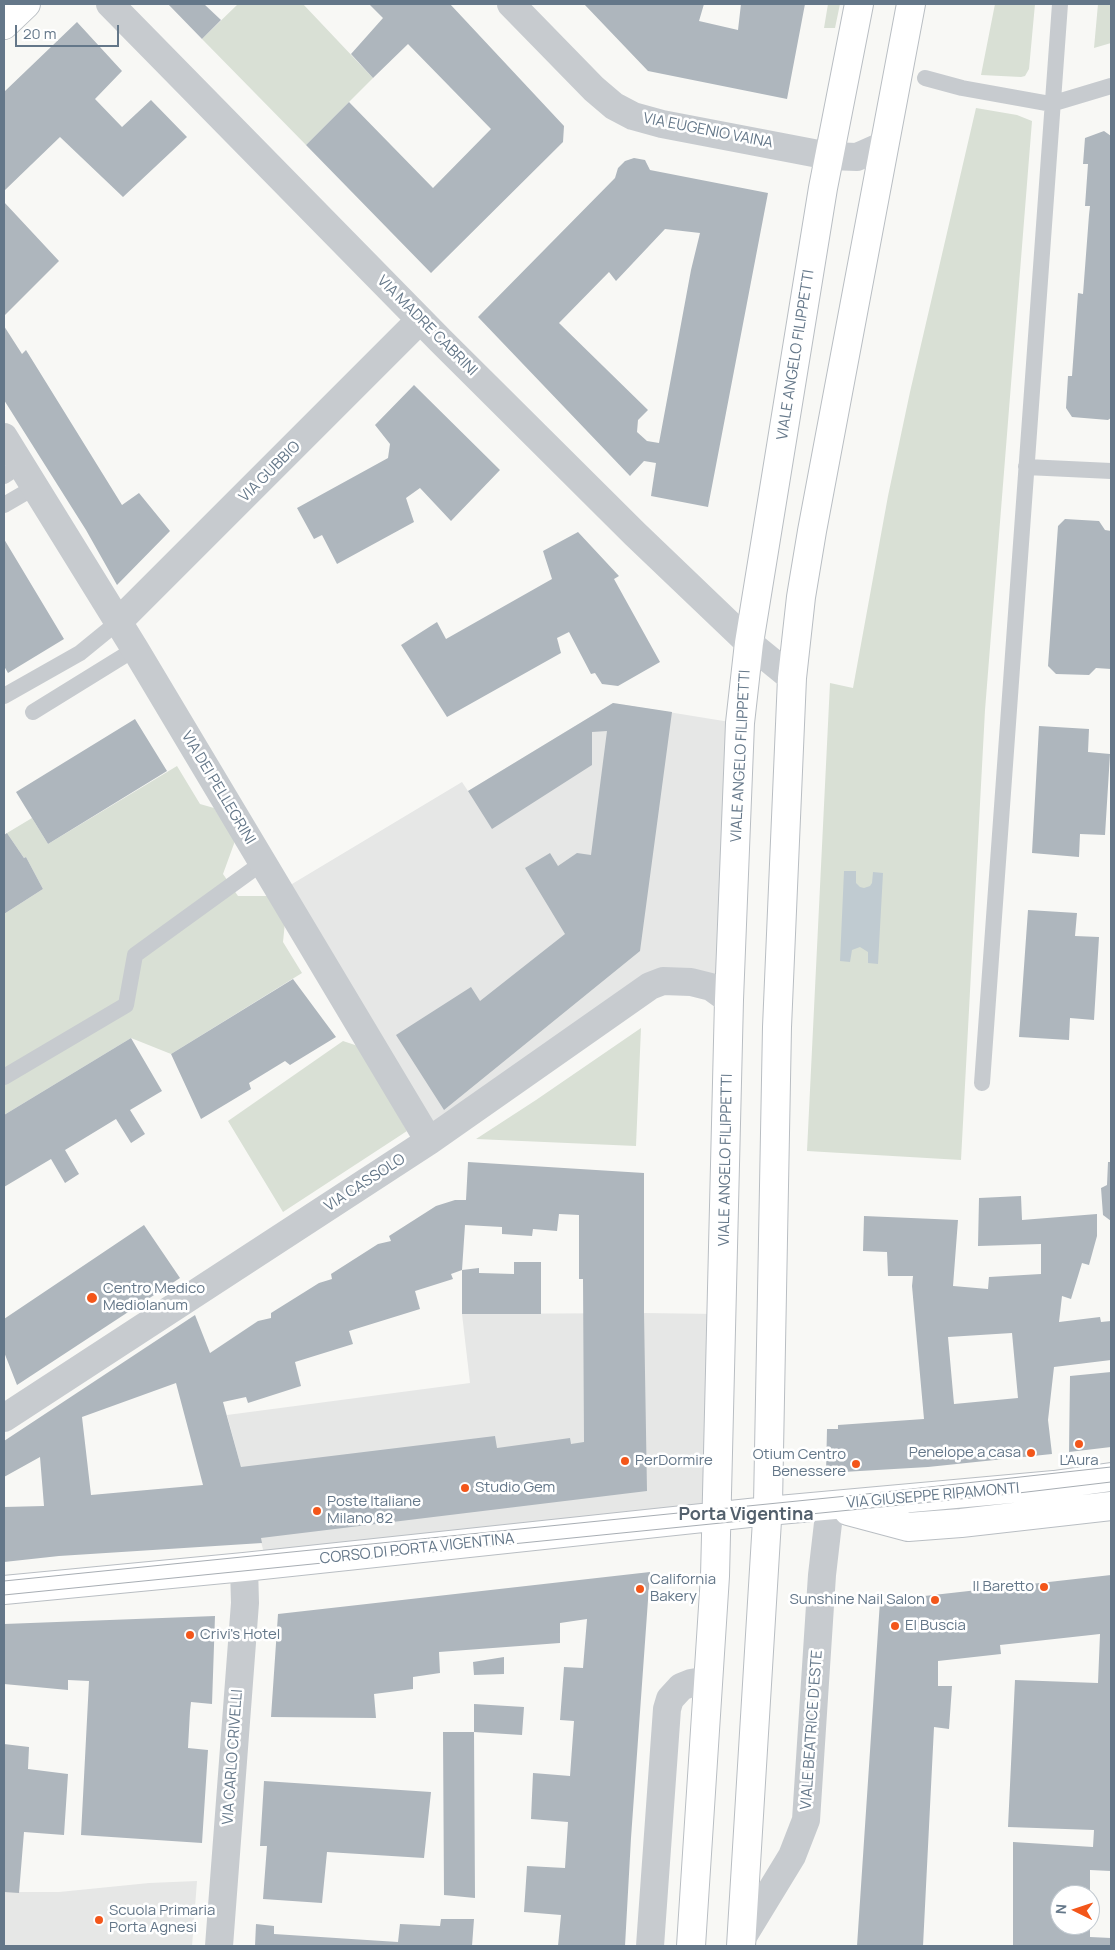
<!DOCTYPE html>
<html>
<head>
<meta charset="utf-8">
<style>
	body { margin:0 }
	#map { position:relative; width:1115px; height:1950px; overflow:hidden; background:#f8f8f5; font-family:Manrope,sans-serif }
	canvas { display:block }
	.frame { position:absolute; inset:0; border:5px solid #647789; pointer-events:none }
	.north { position:absolute; left:1050px; top:1885px; width:50px; height:50px; box-sizing:border-box; background:#fff; border:1px solid #c1c9d0; border-radius:50%; rotate:274deg; font-size:14px; font-weight:700; line-height:20px; text-align:center; color:#647789 }
	.north::after { content:''; display:block; margin:auto; width:18px; height:22px; background:#f3561a; clip-path:polygon(50% 0,100% 100%,50% 72%,0 100%) }
	.scale { position:absolute; left:15px; top:25px; width:104px; height:22px; box-sizing:border-box; border:2px solid #647789; border-top:0; padding-left:6px; font-size:15px; line-height:18px; white-space:nowrap; color:#647789; -webkit-text-stroke:4px #fff; paint-order:stroke }
</style>
</head>
<body>
<div id="map">
<canvas width="1115" height="1950"></canvas>
<div class="frame"></div>
<div class="north">N</div>
<div class="scale">20 m</div>
</div>
<script>
const ctx = document.querySelector('canvas').getContext('2d');
ctx.lineJoin = 'round';
function fill(path, color) { ctx.fillStyle = color; ctx.fill(path, 'evenodd'); }
const toPath = rows => new Path2D(rows.map(r => 'M' + r).join(''));
function stroke(path, color, width, dash) { ctx.strokeStyle = color; ctx.lineWidth = width; ctx.lineCap = dash ? 'butt' : 'round'; ctx.setLineDash(dash || []); ctx.stroke(path); }
function label(font, color, halo, rows, align = 'center') {
  ctx.font = font + ' Manrope,sans-serif'; ctx.lineWidth = 5; ctx.setLineDash([]); ctx.textBaseline = 'middle'; ctx.strokeStyle = halo; ctx.fillStyle = color; for (const [text, x, y, turn = 0] of rows) {
    ctx.save(); ctx.translate(x, y); ctx.rotate((+turn || 0) * Math.PI / 180); ctx.textAlign = isNaN(turn) ? turn : align; if (halo) ctx.strokeText(text, 0, 0); ctx.fillText(text, 0, 0); ctx.restore();
  }
}
fill(toPath([
	[613,703,736,723,726,994,665,978,431,1136,282,890,462,782,468,791],
	[644,1313,718,1314,712,1522,268,1568,227,1415,470,1383,462,1314],
	[197,1881,192,1946,4,1946,4,1892,59,1892,149,1883]
]), '#e6e7e6');
fill(toPath([
	[238,4,303,4,373,78,306,145,202,39],
	[828,4,840,4,835,28,824,28],
	[995,4,1035,4,1029,69,1025,76,1021,77,981,75],
	[1098,4,1111,4,1111,43,1094,48],
	[976,108,1017,115,1032,121,985,710,961,1160,807,1151,830,683,853,688,888,496,910,392],
	[177,766,200,804,214,808,235,841,223,874,238,896,269,896,285,922,283,942,302,973,171,1054,131,1038,4,1115,4,914,43,889,26,857,24,858,7,833,32,818,48,844],
	[641,1028,636,1146,476,1139,536,1100],
	[343,1041,358,1046,407,1131,283,1212,228,1121]
]), '#d9e0d5');
fill(toPath([
	[844,871,856,871,856,883,860,887,864,888,870,886,872,883,873,872,883,873,878,964,868,963,868,952,860,947,852,950,850,962,840,961]
]), '#c0cbd1');
fill(toPath([
	[168,4,204,4,221,20,202,39],
	[369,4,450,4,564,126,563,142,431,273,306,145,349,102,433,188,491,129,408,44,373,78,351,54,383,18],
	[584,4,704,4,699,21,738,30,741,4,805,4,787,99,648,71],
	[77,22,122,71,95,99,122,127,151,100,187,137,123,197,60,137,4,191,4,92],
	[1104,131,1111,136,1111,418,1108,420,1072,417,1066,408,1068,376,1072,376,1078,293,1083,294,1089,215,1090,206,1085,206,1088,164,1083,164,1085,138],
	[634,158,645,160,650,170,768,193,708,507,651,496,656,463,644,461,630,476,478,317,615,178,618,168,625,161],
	[665,229,700,233,691,270,659,443,647,441,637,432,638,420,648,410,559,323,609,272,616,281],
	[4,202,59,261,4,316],
	[4,326,22,354,26,350,122,505,139,493,170,531,117,585,86,530,4,400],
	[414,385,500,470,451,521,420,488,406,498,414,522,337,564,322,535,314,539,297,508,388,458,390,444,375,425],
	[1065,519,1099,521,1105,530,1111,531,1111,669,1096,668,1089,675,1056,674,1048,666,1058,526],
	[578,532,619,576,614,579,660,662,618,686,602,684,595,673,591,674,569,632,557,638,561,653,447,717,401,645,437,622,446,639,552,579,543,551],
	[4,539,64,639,8,673,4,666],
	[613,703,672,712,640,951,444,1110,396,1035,471,987,480,1001,565,934,525,868,550,853,558,866,577,853,591,855,607,731,592,732,592,765,492,829,468,791],
	[135,719,167,771,48,844,16,792],
	[1039,726,1089,729,1088,752,1110,754,1105,835,1080,834,1079,857,1032,853],
	[7,833,24,858,26,857,43,889,4,914,4,835],
	[1028,910,1077,913,1075,936,1099,937,1094,1020,1070,1018,1069,1040,1019,1037],
	[293,979,336,1037,290,1065,285,1061,249,1083,251,1089,201,1119,171,1054],
	[131,1038,162,1091,130,1110,145,1134,131,1143,116,1119,65,1150,79,1174,65,1183,51,1159,4,1187,4,1115],
	[468,1162,644,1173,644,1313,647,1491,261,1538,262,1543,59,1556,4,1562,4,1507,44,1506,40,1457,4,1477,4,1441,195,1315,210,1353,258,1321,271,1318,271,1313,319,1283,332,1279,331,1274,378,1244,391,1241,389,1236,436,1206,455,1200,466,1200],
	[559,1214,579,1215,579,1279,583,1279,584,1442,571,1444,570,1438,497,1448,495,1436,241,1467,223,1402,246,1397,248,1403,301,1386,295,1362,353,1344,349,1331,420,1309,415,1291,453,1279,451,1274,462,1270,465,1225,502,1227,502,1234,532,1236,533,1229,557,1231],
	[176,1383,203,1485,91,1495,82,1417],
	[1108,1162,1111,1162,1111,1221,1103,1215,1101,1188,1107,1185],
	[1021,1196,1022,1220,1097,1214,1097,1236,1089,1265,1082,1263,1071,1299,1062,1296,1059,1322,1100,1317,1101,1322,1111,1321,1111,1360,1054,1367,1048,1420,1052,1454,928,1467,826,1473,827,1429,838,1429,838,1425,924,1419,912,1286,913,1276,888,1276,887,1252,863,1251,864,1216,958,1220,953,1286,988,1289,989,1277,1041,1274,1041,1244,978,1246,979,1198],
	[1012,1333,1018,1398,954,1404,948,1337],
	[144,1225,180,1278,17,1385,4,1352,4,1319],
	[514,1262,541,1262,541,1314,462,1314,462,1270,479,1268,479,1273,514,1274],
	[1111,1372,1111,1447,1069,1452,1070,1376],
	[650,1572,631,1838,625,1946,558,1946,561,1915,524,1912,527,1866,565,1868,568,1822,531,1819,533,1773,570,1776,574,1721,560,1720,564,1667,583,1668,587,1619,560,1623,560,1643,439,1652,440,1673,413,1677,413,1689,374,1694,376,1718,271,1717,278,1614],
	[1111,1575,1111,1871,1090,1870,1090,1895,1060,1895,1060,1925,1090,1925,1090,1937,1111,1938,1111,1946,1013,1946,1013,1842,1093,1847,1094,1830,1008,1827,1015,1680,1098,1683,1100,1634,1000,1645,1001,1654,938,1661,938,1686,952,1686,949,1729,934,1727,923,1946,857,1946,880,1601],
	[215,1616,212,1704,191,1702,190,1711,188,1748,208,1750,202,1843,81,1835,89,1681,68,1680,68,1690,4,1684,4,1624],
	[504,1657,504,1674,474,1675,473,1662],
	[474,1704,524,1707,522,1735,474,1732],
	[443,1732,474,1732,475,1898,444,1895],
	[4,1744,29,1747,28,1769,68,1774,64,1835,24,1832,19,1893,4,1892],
	[264,1781,431,1792,424,1858,327,1852,322,1903,263,1899,267,1846,260,1846],
	[441,1919,474,1919,472,1946,255,1946,256,1924,274,1926,274,1934,398,1942,400,1924,440,1926]
]), '#aeb6bd');
const secondary = toPath([
	[4,25,26,4],
	[848,1511,908,1527,961,1523,1111,1506],
	[4,1590,244,1567,768,1511,1054,1485,1111,1477],
	[691,1946,715,1576,729,1000,740,723,749,643,823,188,859,4],
	[741,1946,768,1504,777,1027,792,678,801,597,812,531,911,4]
]);
stroke(secondary, '#b9bec3', 30);
stroke(toPath([
	[925,78,962,88,1051,104,1111,86],
	[1026,467,1111,471],
	[4,476,21,465],
	[4,505,35,487],
	[4,696,80,653,118,622],
	[33,712,135,649],
	[4,1077,126,1005,135,955,262,863],
	[982,1083,1060,4]
]), '#c7cbcf', 16);
stroke(toPath([
	[110,4,441,341,635,534,749,643,792,678],
	[511,4,594,89,614,106,633,116,662,124,829,156,857,157,884,145],
	[4,437,135,649,429,1141],
	[118,622,420,320],
	[4,1418,429,1141,650,986,663,981,691,982,711,987,729,1000],
	[742,1938,792,1856,806,1820,822,1575,830,1506],
	[219,1946,245,1603,244,1567],
	[650,1946,667,1709,670,1699,681,1687,691,1683,708,1680]
]), '#c7cbcf', 28);
stroke(secondary, '#fff', 28);
stroke(toPath([
	[4,1581,857,1495,1111,1467],
	[4,1595,1010,1494,1111,1482]
]), '#a7adb3', 1);
for (const [x, y, r, color] of [
	[92,1298,6,"#f3561a"],
	[1079,1444,5,"#f3561a"],
	[1031,1453,5,"#f3561a"],
	[625,1461,5,"#f3561a"],
	[856,1464,5,"#f3561a"],
	[465,1488,5,"#f3561a"],
	[317,1511,5,"#f3561a"],
	[1044,1587,5,"#f3561a"],
	[640,1589,5,"#f3561a"],
	[935,1600,5,"#f3561a"],
	[895,1626,5,"#f3561a"],
	[190,1635,5,"#f3561a"],
	[99,1920,5,"#f3561a"]
]) { const dot = new Path2D(); dot.arc(x, y, r, 0, 2 * Math.PI); ctx.fillStyle = color; ctx.fill(dot); stroke(dot, '#fff', 2); }
label('15px', '#647789', '#fff', [
	["VIA EUGENIO VAINA",708,131,11],
	["VIA MADRE CABRINI",427,326,45],
	["VIALE ANGELO FILIPPETTI",796,355,-81],
	["VIA GUBBIO",270,472,-45],
	["VIALE ANGELO FILIPPETTI",741,756,-87],
	["VIA DEI PELLEGRINI",218,788,59],
	["VIALE ANGELO FILIPPETTI",726,1160,-89],
	["VIA CASSOLO",365,1183,-33],
	["VIA GIUSEPPE RIPAMONTI",933,1496,-5],
	["CORSO DI PORTA VIGENTINA",417,1549,-6],
	["VIALE BEATRICE D'ESTE",812,1730,-86],
	["VIA CARLO CRIVELLI",233,1757,-86]
]);
label('15px', '#647789', '#fff', [
	["Centro Medico",103,1289],
	["Mediolanum",103,1306],
	["Penelope a casa",1021,1453,"right"],
	["Otium Centro",846,1455,"right"],
	["Benessere",846,1472,"right"],
	["PerDormire",635,1461],
	["L'Aura",1079,1461,"center"],
	["Studio Gem",475,1488],
	["Poste Italiane",327,1502],
	["Milano 82",327,1519],
	["California",650,1580],
	["Bakery",650,1597],
	["Il Baretto",1034,1587,"right"],
	["Sunshine Nail Salon",925,1600,"right"],
	["El Buscia",905,1626],
	["Crivi's Hotel",200,1635],
	["Scuola Primaria",109,1911],
	["Porta Agnesi",109,1928]
], 'left');
label('bold 18px', '#53606d', '#fff', [
	["Porta Vigentina",746,1515]
]);
</script>
</body>
</html>
